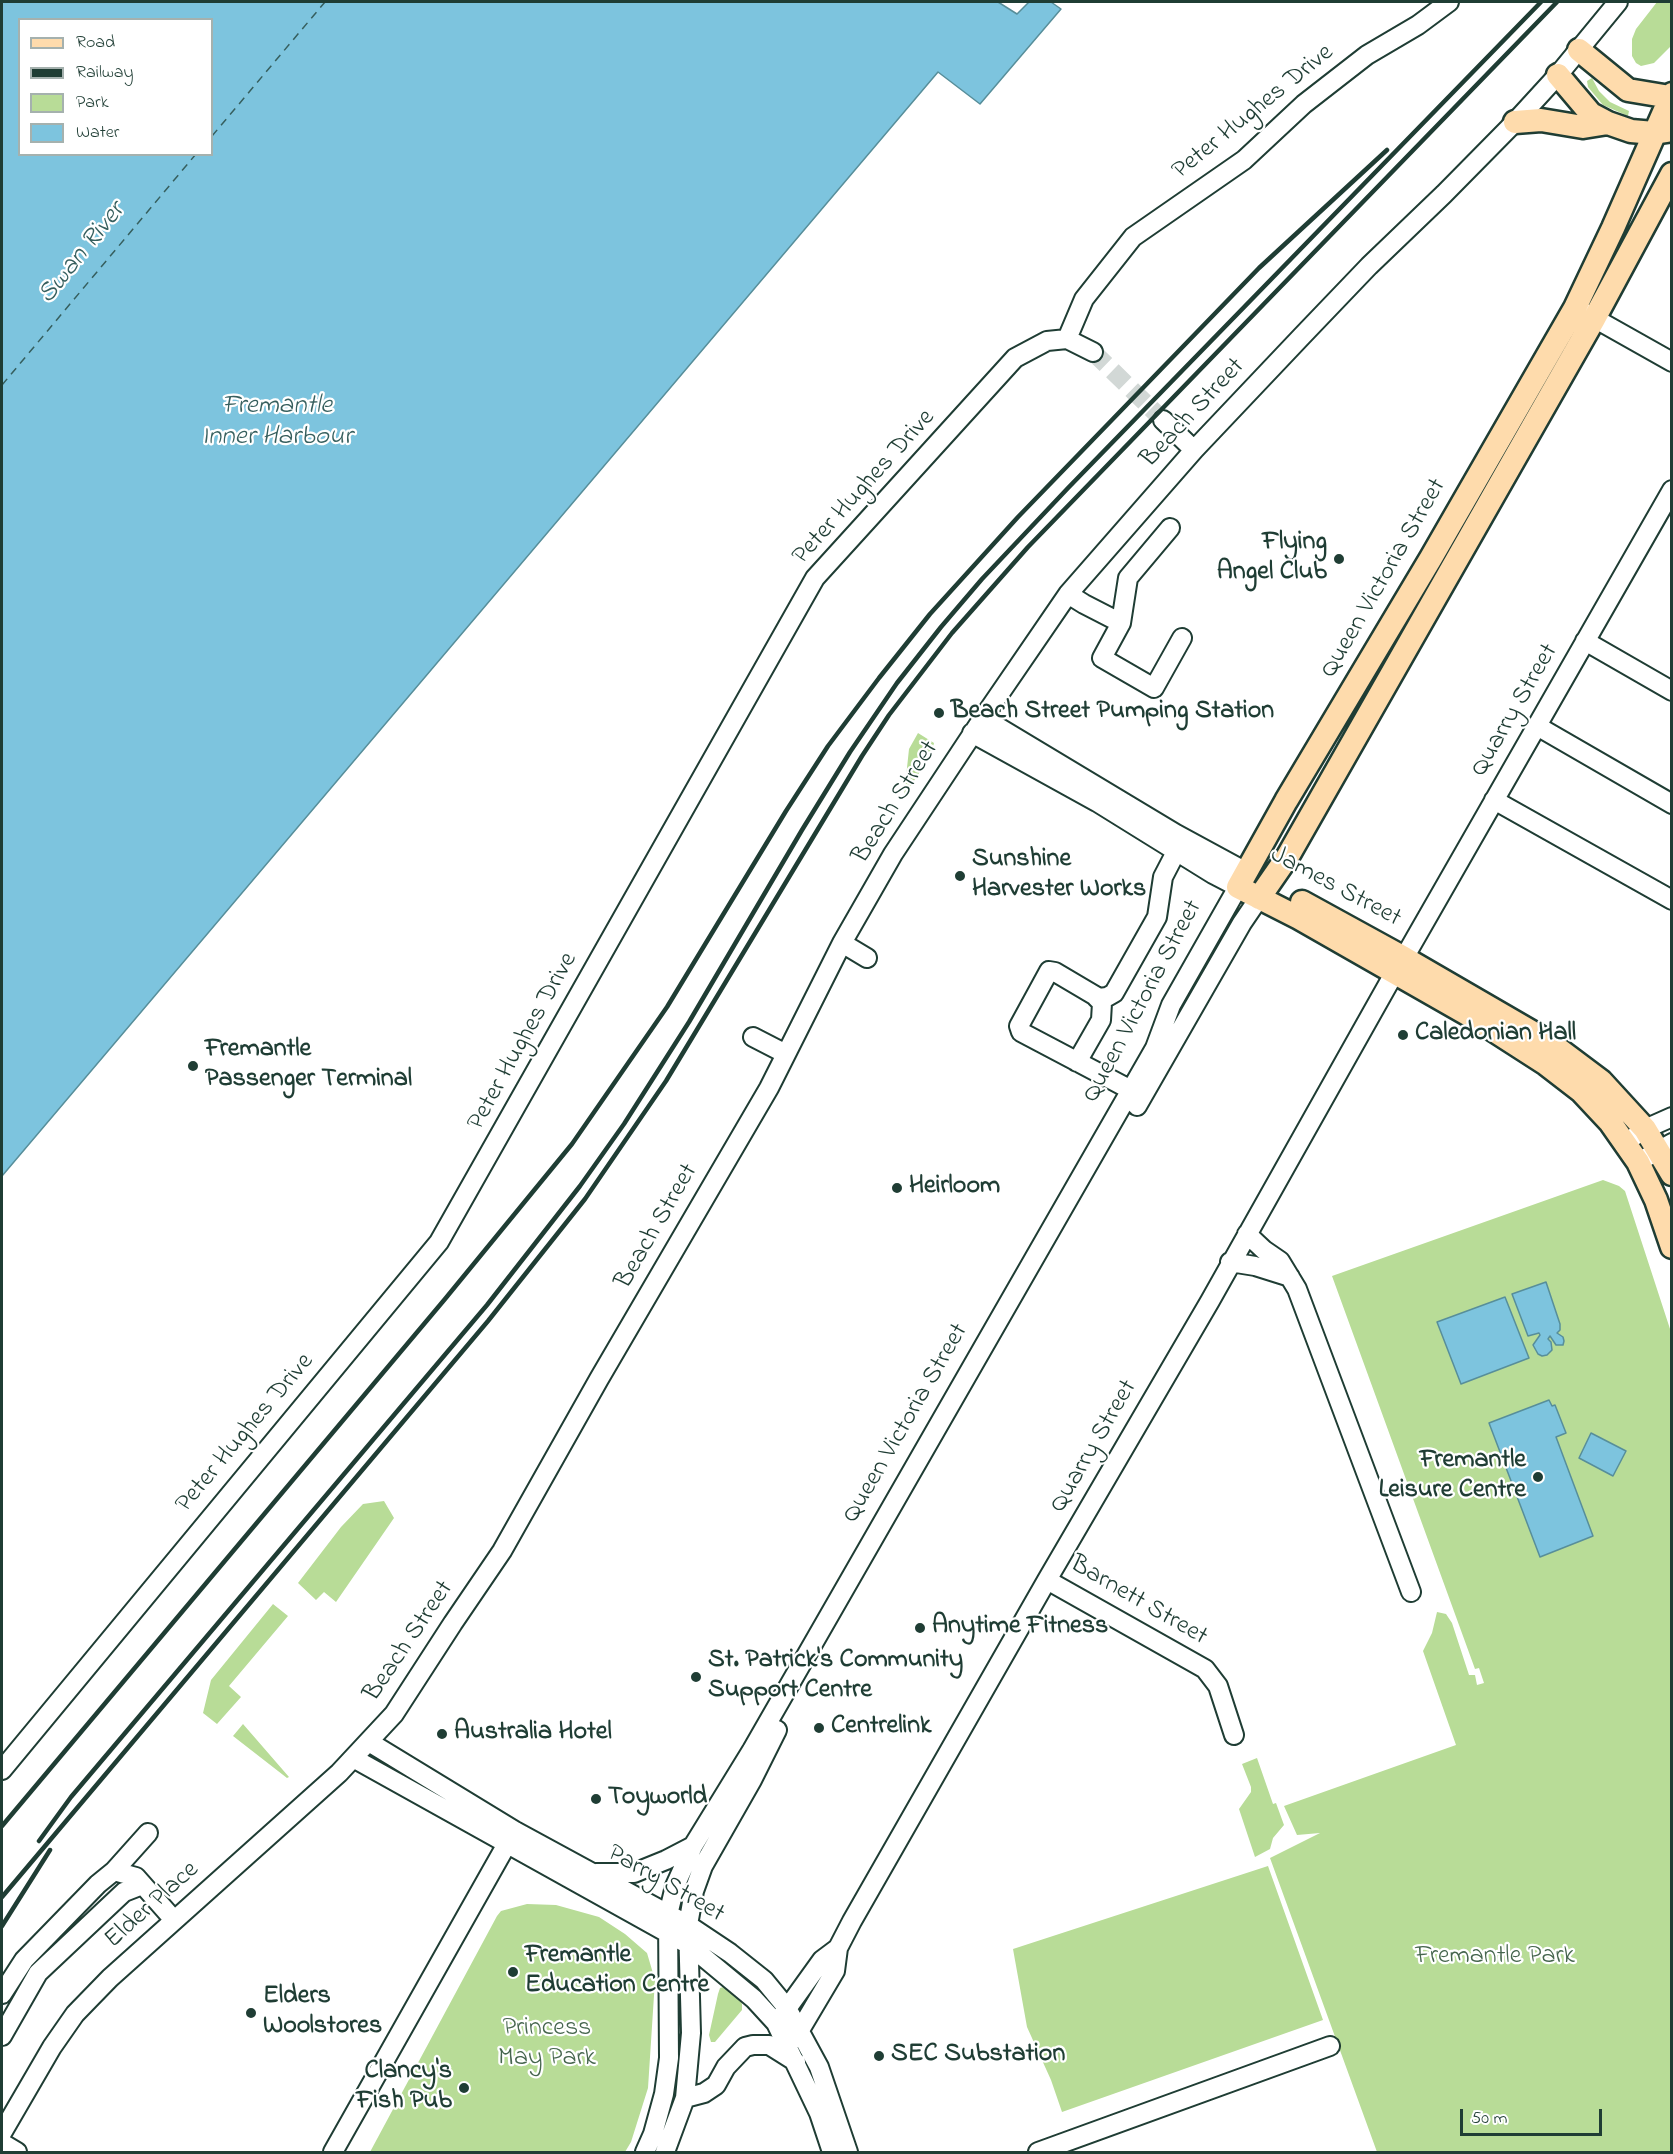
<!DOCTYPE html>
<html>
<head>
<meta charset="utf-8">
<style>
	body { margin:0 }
	#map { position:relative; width:1673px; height:2154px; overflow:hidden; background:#fff; font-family:"Indie Flower",sans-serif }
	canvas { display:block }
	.frame { position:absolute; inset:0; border:3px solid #1f3d34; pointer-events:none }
	.legend { position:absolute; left:18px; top:18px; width:195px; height:138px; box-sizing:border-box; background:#fff; border:2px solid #a5b1ae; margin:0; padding:8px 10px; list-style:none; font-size:18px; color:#1f3d34 }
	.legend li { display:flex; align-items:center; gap:12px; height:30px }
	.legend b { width:30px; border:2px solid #a5b1ae }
	.scale { position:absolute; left:1460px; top:2109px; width:142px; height:27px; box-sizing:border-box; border:3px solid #1f3d34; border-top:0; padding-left:8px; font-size:18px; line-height:21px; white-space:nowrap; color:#1f3d34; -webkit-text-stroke:4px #fff; paint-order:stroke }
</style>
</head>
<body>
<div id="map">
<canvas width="1673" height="2154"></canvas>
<div class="frame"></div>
<ul class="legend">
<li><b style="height:8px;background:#fedbac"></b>Road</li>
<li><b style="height:8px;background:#1f3d34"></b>Railway</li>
<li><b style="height:16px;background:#b8dc97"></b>Park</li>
<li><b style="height:16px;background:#7dc4de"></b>Water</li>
</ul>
<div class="scale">50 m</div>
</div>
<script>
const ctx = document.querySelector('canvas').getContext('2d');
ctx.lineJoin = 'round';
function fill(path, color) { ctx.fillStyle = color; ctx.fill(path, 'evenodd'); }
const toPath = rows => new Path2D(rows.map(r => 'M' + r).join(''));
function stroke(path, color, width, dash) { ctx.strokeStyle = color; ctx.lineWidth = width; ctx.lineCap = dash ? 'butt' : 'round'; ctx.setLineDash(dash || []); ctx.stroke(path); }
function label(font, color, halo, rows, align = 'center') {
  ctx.font = font + ' "Indie Flower",sans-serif'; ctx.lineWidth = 4.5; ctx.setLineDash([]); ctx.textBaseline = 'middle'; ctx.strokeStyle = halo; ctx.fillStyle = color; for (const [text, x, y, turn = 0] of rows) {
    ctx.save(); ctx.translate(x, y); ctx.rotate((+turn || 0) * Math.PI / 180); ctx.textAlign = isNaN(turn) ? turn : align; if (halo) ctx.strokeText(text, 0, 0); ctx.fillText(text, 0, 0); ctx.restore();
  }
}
fill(toPath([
	[1657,2,1671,2,1671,46,1654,63,1641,66,1636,63,1632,56,1632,39,1636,29],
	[1592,78,1599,91,1610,102,1629,111,1628,116,1603,105,1588,87,1587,81],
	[918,733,934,743,931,755,904,796,909,749],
	[1603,1180,1619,1186,1625,1191,1671,1332,1671,2152,1377,2152,1270,1858,1320,1833,1297,1835,1284,1806,1456,1745,1423,1651,1432,1633,1437,1612,1446,1614,1452,1623,1469,1675,1475,1675,1477,1685,1484,1683,1479,1668,1475,1669,1332,1276],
	[384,1501,394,1518,336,1602,324,1592,316,1600,298,1583,341,1527,363,1504],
	[273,1604,288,1616,229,1686,241,1697,217,1724,203,1713,211,1680],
	[243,1724,289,1777,287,1778,233,1736],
	[1257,1758,1273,1804,1276,1803,1284,1825,1273,1838,1270,1849,1255,1857,1239,1809,1251,1792,1251,1787,1242,1764],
	[1268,1866,1323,2020,1062,2112,1051,2080,1027,2027,1013,1949],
	[527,1904,556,1905,599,1917,625,1934,647,1953,655,1980,648,2088,631,2142,625,2152,370,2152,497,1916,501,1911],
	[727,1986,738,1995,742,2004,742,2010,715,2042,711,2042,709,2035,718,1994,720,1988]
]), '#b8dc97');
const water = toPath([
	[2,2,998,2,1017,14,1029,2,1051,2,1061,9,980,104,938,72,2,1176,2,2],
	[20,20,212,20,212,154,20,154,20,20],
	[1546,1282,1560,1324,1560,1330,1557,1333,1563,1337,1564,1341,1563,1345,1556,1345,1550,1336,1548,1339,1551,1342,1552,1350,1547,1355,1542,1356,1538,1354,1533,1345,1540,1335,1539,1333,1528,1336,1512,1294,1546,1282],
	[1505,1297,1529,1358,1461,1384,1437,1322,1505,1297],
	[1549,1400,1552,1406,1555,1405,1566,1433,1556,1437,1593,1536,1540,1557,1489,1423,1549,1400],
	[1591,1433,1626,1451,1613,1476,1579,1458,1591,1433]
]);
fill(water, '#7dc4de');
stroke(water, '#578e9a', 1.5);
stroke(toPath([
	[212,136,325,2],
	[2,385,196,154]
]), '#365f5e', 1.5, [8, 6]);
stroke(toPath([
	[1093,352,1163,420]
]), '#d2d8d6', 18, [18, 9]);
const minor = toPath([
	[1585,313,1672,362],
	[1067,339,1084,299,1133,237,1244,160,1304,104,1367,55,1418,25,1449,2],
	[1163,420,1194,450],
	[1068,594,1084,604,1121,623,1102,658,1154,688,1182,638],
	[1121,623,1128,578,1170,528],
	[1585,641,1672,691],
	[983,718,1176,834,1246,872],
	[1537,726,1672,804],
	[1494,800,1672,900],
	[842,943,867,958],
	[1404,958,1672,490],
	[753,1037,786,1054],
	[1077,1062,1101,1020,1102,1003,1096,997],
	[1131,1090,1021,1032,1019,1026,1049,971,1055,972,1099,998,1107,997,1114,993,1157,917,1163,877,1176,852],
	[1137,1106,1242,923,1259,898],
	[1635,1136,1645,1129,1672,1117],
	[1638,1162,1672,1143],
	[1247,1234,1264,1250,1280,1261,1297,1289,1411,1592],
	[1230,1262,1255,1266,1290,1277],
	[1047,1580,1205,1669,1218,1686,1234,1735],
	[369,1742,515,1831,688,1925,730,1953,764,1980,787,2008,819,2067,848,2152],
	[353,1758,689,1945,754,1999,776,2023,819,2113,832,2152],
	[2,1770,439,1242,815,578,1015,358,1047,341,1067,339,1093,352],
	[114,1871,148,1833],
	[596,1873,634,1873,666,1860,693,1846],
	[2,1994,24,1960,98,1884,114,1871,136,1877,174,1920],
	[781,2017,822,1960,838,1948],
	[2,2036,38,1973,124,1892,142,1885],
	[788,2045,800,2030,835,1971,838,1948,852,1921,1047,1580,1210,1301,1395,972],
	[685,2098,704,2093,716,2085,726,2067,745,2047,753,2045,769,2045,796,2062],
	[2,2133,52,2047,75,2014,110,1978,339,1773,394,1714,453,1623,502,1551,599,1379,769,1088,842,943,893,854,983,718,1068,594,1194,450,1302,336,1369,266,1444,194,1515,122,1558,75,1618,2],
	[2,2143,17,2152],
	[333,2152,512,1835],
	[645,2152,653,2134,664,2094,669,2058,668,1915,675,1886,693,1846,752,1750,1155,1048,1171,1005,1238,887,1213,874,1097,802,972,733],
	[665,2152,685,2098,691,2033,688,1925,694,1891,703,1866,752,1780,777,1730],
	[1038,2152,1330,2046]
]);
const major = toPath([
	[1579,50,1628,90,1670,97],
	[1558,75,1591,114,1608,123,1631,131,1654,133,1667,131],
	[1672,94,1613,228,1575,308,1431,558,1286,801,1238,887,1299,918,1476,1019,1546,1064,1581,1091,1610,1122,1638,1162,1656,1200,1672,1247],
	[1515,122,1541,120,1583,127,1608,123],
	[1259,898,1288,856,1594,319,1672,174],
	[1302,902,1404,958,1535,1034,1557,1048,1601,1081,1645,1129,1672,1174]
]);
stroke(minor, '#1f3d34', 22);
stroke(major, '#1f3d34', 27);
stroke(minor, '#fff', 18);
stroke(major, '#fedbac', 22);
stroke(toPath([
	[2,1826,445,1299,572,1144,667,1007,786,811,828,746,879,678,930,614,1018,517,1259,268,1387,150],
	[39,1841,71,1797,487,1305,580,1186,624,1124,689,1022,802,830,850,752,897,683,941,627,982,579,1068,488,1541,2],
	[2,1897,488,1321,585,1199,666,1081,862,756,889,715,952,633,1028,547,1557,2],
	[2,1926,50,1850]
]), '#1f3d34', 4.5);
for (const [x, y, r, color] of [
	[1339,559,6,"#1f3d34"],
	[939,713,6,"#1f3d34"],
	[960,876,6,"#1f3d34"],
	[1403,1035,6,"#1f3d34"],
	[193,1066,6,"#1f3d34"],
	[897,1188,6,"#1f3d34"],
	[1538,1477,6,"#1f3d34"],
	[920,1628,6,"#1f3d34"],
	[696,1677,6,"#1f3d34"],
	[819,1728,6,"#1f3d34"],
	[442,1734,6,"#1f3d34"],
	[596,1799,6,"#1f3d34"],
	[513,1972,6,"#1f3d34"],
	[251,2013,6,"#1f3d34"],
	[879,2056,6,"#1f3d34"],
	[464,2088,6,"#1f3d34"]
]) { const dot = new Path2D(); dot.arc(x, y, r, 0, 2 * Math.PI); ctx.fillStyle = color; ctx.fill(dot); stroke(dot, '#fff', 2); }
label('26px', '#1f3d34', '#fff', [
	["Peter Hughes Drive",1254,113,-39],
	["Beach Street",1194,414,-47],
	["Peter Hughes Drive",865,488,-48],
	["Queen Victoria Street",1385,579,-60],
	["Quarry Street",1516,711,-60],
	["Beach Street",897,803,-58],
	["James Street",1335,888,28],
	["Queen Victoria Street",1144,1002,-62],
	["Peter Hughes Drive",524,1042,-61],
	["Beach Street",658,1227,-60],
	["Queen Victoria Street",907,1424,-60],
	["Peter Hughes Drive",246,1434,-50],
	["Quarry Street",1095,1447,-60],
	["Barnett Street",1138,1602,30],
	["Beach Street",410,1642,-56],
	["Parry Street",665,1885,30],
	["Elder Place",153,1906,-42]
]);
label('bold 26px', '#1f3d34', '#fff', [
	["Flying",1327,544,"right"],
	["Angel Club",1327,574,"right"],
	["Beach Street Pumping Station",951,713],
	["Sunshine",972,861],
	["Harvester Works",972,891],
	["Caledonian Hall",1415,1035],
	["Fremantle",205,1051],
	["Passenger Terminal",205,1081],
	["Heirloom",909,1188],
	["Fremantle",1526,1462,"right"],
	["Leisure Centre",1526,1492,"right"],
	["Anytime Fitness",932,1628],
	["St. Patrick's Community",708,1662],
	["Support Centre",708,1692],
	["Centrelink",831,1728],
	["Australia Hotel",454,1734],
	["Toyworld",608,1799],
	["Fremantle",525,1957],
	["Education Centre",525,1987],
	["Elders",263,1998],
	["Woolstores",263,2028],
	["SEC Substation",891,2056],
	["Clancy's",452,2073,"right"],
	["Fish Pub",452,2103,"right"]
], 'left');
label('26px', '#45654d', '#fff', [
	["Fremantle Park",1495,1958],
	["Princess",547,2030],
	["May Park",547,2060]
]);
label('italic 27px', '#365f5e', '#fff', [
	["Swan River",83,254,-51],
	["Fremantle",277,408],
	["Inner Harbour",277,439]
]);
</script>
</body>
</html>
